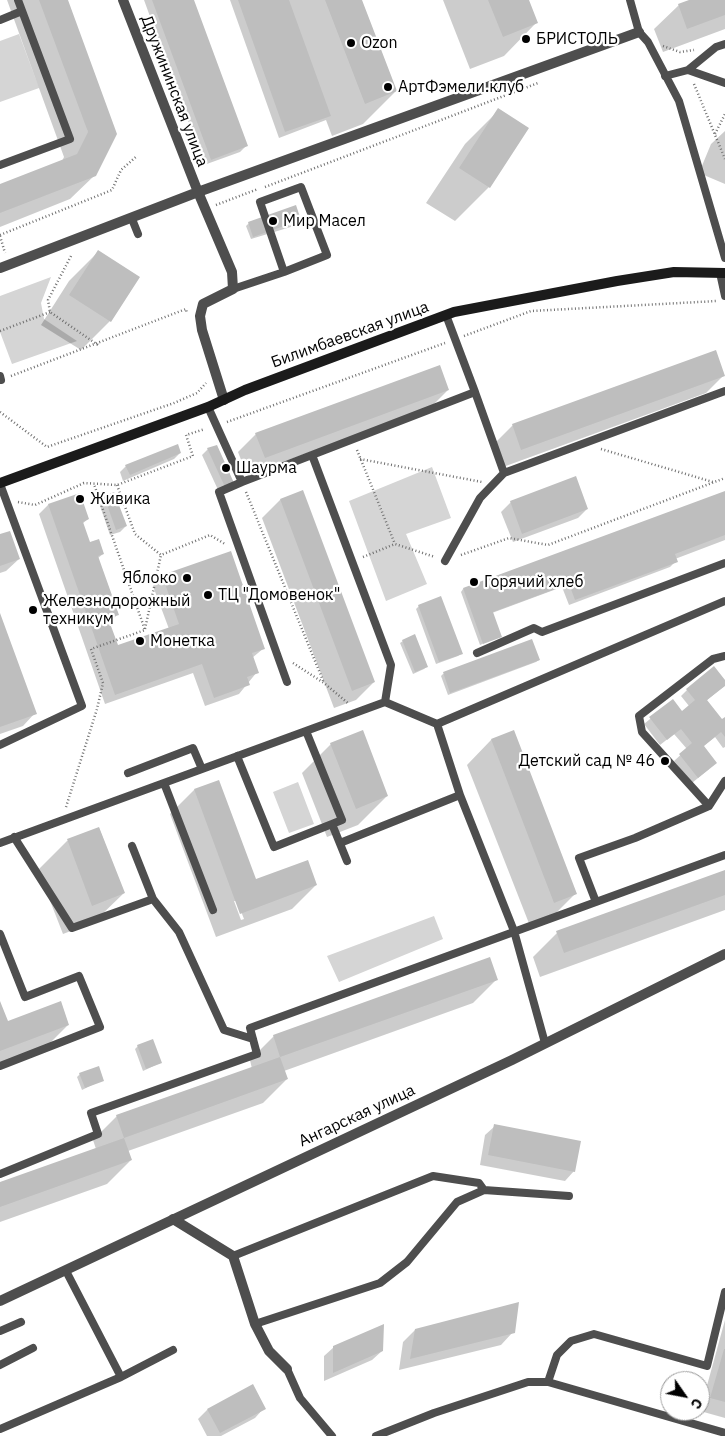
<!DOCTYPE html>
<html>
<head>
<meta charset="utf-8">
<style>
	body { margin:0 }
	#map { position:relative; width:725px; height:1436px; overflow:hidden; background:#fff; font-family:"IBM Plex Sans",sans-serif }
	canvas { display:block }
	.north { position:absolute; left:660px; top:1371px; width:50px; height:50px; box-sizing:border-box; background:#fff; border:1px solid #999; border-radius:50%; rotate:123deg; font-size:14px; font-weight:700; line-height:20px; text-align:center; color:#000 }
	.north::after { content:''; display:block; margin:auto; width:18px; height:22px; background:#000; clip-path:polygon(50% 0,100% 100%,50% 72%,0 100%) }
</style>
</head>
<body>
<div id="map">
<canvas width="725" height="1436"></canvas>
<div class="north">С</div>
</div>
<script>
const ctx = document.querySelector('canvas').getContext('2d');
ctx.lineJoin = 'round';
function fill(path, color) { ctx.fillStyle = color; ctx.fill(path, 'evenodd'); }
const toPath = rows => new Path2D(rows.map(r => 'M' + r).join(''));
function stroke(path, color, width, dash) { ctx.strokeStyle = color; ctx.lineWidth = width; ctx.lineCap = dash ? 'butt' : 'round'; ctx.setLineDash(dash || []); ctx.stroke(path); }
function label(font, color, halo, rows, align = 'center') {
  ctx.font = font + ' "IBM Plex Sans",sans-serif'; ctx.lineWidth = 4.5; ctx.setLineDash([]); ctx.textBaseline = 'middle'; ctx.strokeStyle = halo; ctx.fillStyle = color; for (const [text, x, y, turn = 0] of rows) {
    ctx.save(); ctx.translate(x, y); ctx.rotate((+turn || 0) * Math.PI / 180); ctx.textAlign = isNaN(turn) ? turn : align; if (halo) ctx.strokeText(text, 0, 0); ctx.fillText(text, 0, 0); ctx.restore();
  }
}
fill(toPath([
	[19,34,39,88,0,102,0,41],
	[51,277,41,303,44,319,77,341,12,364,0,332,0,296],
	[432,467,451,518,406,534,427,584,386,601,349,501],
	[298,782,314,824,289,833,273,792],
	[434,916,443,939,339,982,327,956]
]), '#d5d5d5');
fill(toPath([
	[7,0,67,0,95,175,70,199,0,227,0,185,62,161,64,157],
	[144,0,192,0,246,146,240,152,204,165],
	[230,0,361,0,396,91,363,124,332,136,326,120,279,138],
	[443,0,527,0,536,23,504,56,470,69],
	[692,0,725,0,725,29,663,52,654,29,679,5],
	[499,110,489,187,455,221,426,203,465,144],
	[725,131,725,184,699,173,711,144],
	[300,220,294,226,251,239,246,226,249,223],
	[98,252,110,321,81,350,41,325,69,281],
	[724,375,706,393,503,467,495,443,513,425],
	[448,390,430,408,247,475,238,452,256,434],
	[208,449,232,483,219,492,202,455],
	[180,453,174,459,123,481,120,472,126,466],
	[302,492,374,682,356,700,334,708,262,518,280,500],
	[725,492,725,540,675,559,676,561,670,567,569,605,562,587,492,613,500,636,480,645,461,592,463,589],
	[79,494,88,519,82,524,89,544,103,554,98,558,118,614,109,623,117,647,169,629,153,586,163,576,264,648,252,658,257,672,239,694,205,706,193,673,105,704,39,514,48,505],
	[105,497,126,526,120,532,110,535,99,503],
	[511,502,587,509,578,518,513,542,501,512],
	[0,535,19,559,6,571,0,573],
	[419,606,461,653,458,656,436,664,416,609],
	[0,616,35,713,23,726,0,734],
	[403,641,427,666,424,669,413,674,400,643],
	[532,641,539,660,536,662,448,695,441,676,443,674],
	[725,682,725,685,706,701,722,721,725,718,725,747,723,748,715,737,702,747,709,769,692,783,674,761,687,749,674,734,660,745,644,724,672,701,682,712,689,706,681,696,687,690],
	[513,732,575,894,551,918,530,926,467,765,491,740],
	[331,744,387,796,358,825,327,837,302,773],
	[218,782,255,881,316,885,292,909,216,937,170,814,194,790],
	[234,901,237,901,244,919,241,920],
	[99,828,124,893,94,922,63,934,38,870,67,841],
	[725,871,725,910,540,977,533,957,557,933],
	[497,979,473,1003,284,1071,287,1079,263,1103,128,1151,131,1160,107,1184,0,1222,0,1183,96,1149,93,1140,117,1116,252,1069,250,1060,274,1036],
	[0,1004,7,1023,68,1025,44,1049,0,1066],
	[138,1046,160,1063,143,1071,135,1049],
	[80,1074,102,1080,82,1090,77,1077],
	[495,1126,574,1171,565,1181,480,1165,485,1135],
	[725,1320,725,1418,700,1411],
	[415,1330,513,1332,501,1345,399,1370,403,1342],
	[334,1347,382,1351,372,1360,324,1381,324,1356],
	[264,1408,255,1418,221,1436,207,1436,198,1419,207,1410]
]), '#0003');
fill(toPath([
	[39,0,68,0,117,134,96,176,0,213,0,184,77,154,88,132],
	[152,0,194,0,248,146,211,160],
	[238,0,289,0,331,116,285,132],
	[325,0,362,0,397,91,365,104],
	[488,0,529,0,538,23,503,37],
	[689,0,725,0,725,15,687,29,678,4],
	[498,108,529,128,490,188,459,168],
	[296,205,301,220,253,237,248,222],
	[98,250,140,277,111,322,69,295],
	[716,350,725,376,521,450,512,424],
	[440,365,449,390,265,458,255,433],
	[178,444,181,453,130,475,125,465],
	[217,445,234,483,225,487,207,448],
	[576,476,588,509,522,534,510,501],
	[303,490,375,682,352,691,280,499],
	[725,491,725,535,675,554,678,562,575,600,569,584,493,612,502,637,483,644,463,588],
	[114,492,127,526,116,530,104,496],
	[80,493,89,519,83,522,90,542,99,539,104,554,98,556,119,615,108,618,118,645,179,624,162,575,231,551,265,649,252,653,259,673,247,677,250,685,214,698,202,664,115,695,48,504],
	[10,531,20,559,0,566,0,534],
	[441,596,463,654,439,662,418,605],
	[0,613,37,714,0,727],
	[415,634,428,667,415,672,402,640],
	[532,639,540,660,450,693,443,672],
	[714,666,725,680,725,686,707,700,722,719,725,717,725,737,721,732,704,746,717,763,698,778,679,754,692,743,681,729,667,740,649,717,673,699,682,711,695,700,686,689],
	[363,730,388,796,356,809,330,743],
	[514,730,577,894,554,903,491,739],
	[219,780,256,879,308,860,317,885,240,914,194,789],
	[99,827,125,893,92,906,67,839],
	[725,870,725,895,564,953,556,931],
	[490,957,498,980,280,1057,273,1035],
	[0,1001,8,1021,61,1001,69,1025,0,1051],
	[153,1039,162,1063,146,1069,137,1045],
	[280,1057,288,1079,124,1138,116,1115],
	[99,1066,104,1081,85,1088,79,1073],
	[494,1124,581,1141,575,1172,488,1155],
	[124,1138,132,1160,0,1207,0,1182],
	[519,1302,515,1333,410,1359,415,1329],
	[384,1324,383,1351,333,1373,333,1346],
	[724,1349,725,1349,725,1402,710,1398],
	[253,1384,266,1409,220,1433,207,1409]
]), '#bebebe');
stroke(toPath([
	[663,46,680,52,694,50],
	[694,84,725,159],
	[715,134,725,114],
	[265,187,538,83],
	[216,205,258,189],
	[0,235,112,190,121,170,137,156],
	[0,236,5,253],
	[71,256,48,300,50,312,98,345],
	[0,331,50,312],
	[464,336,531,311,717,301],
	[11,376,186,309,187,314],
	[0,412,47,447,174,403,197,393,206,383],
	[227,422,445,343],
	[601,449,713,482],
	[357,450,395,544],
	[360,459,482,482],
	[117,485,135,534,161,555,210,535,225,544],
	[246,492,324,683],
	[18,502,35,505,84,483,117,485,193,456,186,435,205,429],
	[461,555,509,538,548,545,725,478],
	[363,557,395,544,435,557],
	[145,629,161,555],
	[293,663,324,683,349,704],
	[66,807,97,709,103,683,91,649,145,630,94,484]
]), '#707070', 2.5, [1, 2.5]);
stroke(toPath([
	[630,0,639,32,648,42,679,101,725,258],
	[0,20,22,11],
	[688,70,725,83],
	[665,76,688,70,716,47,725,44],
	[0,165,70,139,18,0],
	[132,219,138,234],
	[720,273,725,296],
	[233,289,284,272,327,255,301,187,260,202,284,272],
	[446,315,475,392],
	[0,376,1,380],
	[208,407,242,482,475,392,504,473,725,391],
	[312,455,391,665,385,702],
	[242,482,219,492,287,682],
	[0,484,82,706,0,745],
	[445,561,480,498,504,473],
	[477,653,534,628,542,632,725,563],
	[437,724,460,795,514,931,545,1043],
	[306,731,342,820,332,824],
	[237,756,274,847,332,824,347,861],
	[128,773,193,748,202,769],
	[164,783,213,910],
	[709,806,642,732,639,716,713,659,725,656],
	[14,837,72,928,153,899,132,846],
	[0,843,385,702,437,724,725,601],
	[340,843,460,795],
	[153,899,179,932,224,1030,253,1039],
	[596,902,579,858,635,838,709,806,725,781],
	[0,934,25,997,79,976,100,1027,0,1066],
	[0,1174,98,1134,91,1113,257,1054,250,1028,725,855],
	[233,1256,433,1176,479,1183,484,1190,569,1196],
	[66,1271,121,1377],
	[255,1324,380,1283,407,1262,457,1202,484,1190],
	[0,1331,21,1322],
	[0,1365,33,1348],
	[287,1369,300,1398,332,1436],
	[548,1382,557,1355,571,1341,594,1334,707,1366,725,1292],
	[0,1429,121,1377,173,1350],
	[376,1436,434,1413,528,1382,548,1382,725,1433]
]), '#4e4e4e', 8);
stroke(toPath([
	[123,0,198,192,232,272,233,289,203,304,200,316,202,330,224,400],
	[0,268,198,192,639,32],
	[173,1219,233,1256,255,1324,269,1351,287,1369]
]), '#4e4e4e', 10);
stroke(toPath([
	[0,1301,512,1060,725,954]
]), '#4e4e4e', 10);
stroke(toPath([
	[0,483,208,407,245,390,454,312,617,281,674,272,725,273]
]), '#1b1b1b', 10);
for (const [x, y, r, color] of [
	[526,39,5,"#000"],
	[351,43,5,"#000"],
	[388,87,5,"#000"],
	[273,221,5,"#000"],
	[226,468,5,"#000"],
	[80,499,5,"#000"],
	[187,578,5,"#000"],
	[474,582,5,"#000"],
	[208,595,5,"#000"],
	[33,610,5,"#000"],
	[140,641,5,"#000"],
	[665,761,5,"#000"]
]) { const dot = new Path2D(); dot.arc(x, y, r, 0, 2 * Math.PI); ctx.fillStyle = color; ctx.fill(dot); stroke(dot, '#fff', 2); }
label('16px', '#000', '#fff', [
	["БРИСТОЛЬ",536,39],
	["Ozon",361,43],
	["АртФэмели.клуб",398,87],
	["Мир Масел",283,221],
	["Шаурма",236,468],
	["Живика",90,499],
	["Яблоко",177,578,"right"],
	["Горячий хлеб",484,582],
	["ТЦ \"Домовенок\"",218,595],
	["Железнодорожный",43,601],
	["техникум",43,619],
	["Монетка",150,641],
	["Детский сад № 46",655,761,"right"]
], 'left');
label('16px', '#000', '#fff', [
	["Дружининская улица",174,91,69],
	["Билимбаевская улица",350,335,-20],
	["Ангарская улица",357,1116,-25]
]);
</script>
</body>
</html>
